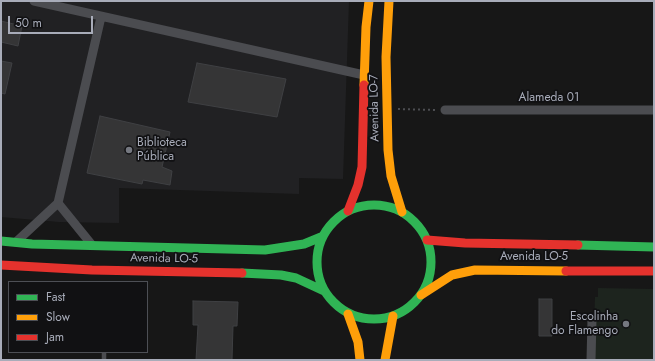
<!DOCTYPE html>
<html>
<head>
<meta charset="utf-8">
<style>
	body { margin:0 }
	#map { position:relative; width:655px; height:361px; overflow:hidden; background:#171717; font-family:Jost,sans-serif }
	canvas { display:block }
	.frame { position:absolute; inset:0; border:2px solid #a8acb9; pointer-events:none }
	.legend { position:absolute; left:8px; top:281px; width:140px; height:72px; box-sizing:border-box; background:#111113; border:1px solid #4d4f55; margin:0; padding:5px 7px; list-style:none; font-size:12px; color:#a8acb9 }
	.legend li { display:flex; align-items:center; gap:8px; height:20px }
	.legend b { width:20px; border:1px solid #4d4f55 }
	.scale { position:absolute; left:8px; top:16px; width:85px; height:18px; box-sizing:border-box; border:2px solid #a8acb9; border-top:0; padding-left:5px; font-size:12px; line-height:14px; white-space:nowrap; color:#a8acb9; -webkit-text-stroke:3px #111113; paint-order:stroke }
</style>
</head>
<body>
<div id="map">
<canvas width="655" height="361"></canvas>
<div class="frame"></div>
<ul class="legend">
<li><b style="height:5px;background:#30b455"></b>Fast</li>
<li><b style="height:5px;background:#ff9f0a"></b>Slow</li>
<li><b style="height:5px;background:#e5322d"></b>Jam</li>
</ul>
<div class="scale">50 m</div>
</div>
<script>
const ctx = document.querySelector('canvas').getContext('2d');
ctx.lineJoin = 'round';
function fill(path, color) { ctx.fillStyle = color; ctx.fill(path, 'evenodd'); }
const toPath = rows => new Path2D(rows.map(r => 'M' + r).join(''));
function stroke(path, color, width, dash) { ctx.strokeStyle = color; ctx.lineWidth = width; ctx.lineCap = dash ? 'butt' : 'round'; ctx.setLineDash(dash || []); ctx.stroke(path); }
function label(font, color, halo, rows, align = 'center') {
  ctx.font = font + ' Jost,sans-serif'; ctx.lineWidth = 3.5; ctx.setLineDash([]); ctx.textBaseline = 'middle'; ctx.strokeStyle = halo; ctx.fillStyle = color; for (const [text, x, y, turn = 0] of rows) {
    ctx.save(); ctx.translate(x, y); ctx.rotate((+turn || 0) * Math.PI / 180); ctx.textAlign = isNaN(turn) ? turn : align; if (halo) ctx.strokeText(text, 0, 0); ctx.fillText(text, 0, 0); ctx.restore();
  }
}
fill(toPath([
	[1,1,349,1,343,179,299,178,299,194,119,188,119,223,59,222,1,217]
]), '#212123');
fill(toPath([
	[598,288,654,289,654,360,593,360,595,297,598,297]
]), '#1d241e');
const building = toPath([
	[1,21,22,26,18,46,1,42,1,21],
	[1,61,12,63,5,94,1,93,1,61],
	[197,63,286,79,277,117,188,102,197,63],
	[100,116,170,132,162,167,172,171,170,185,143,180,142,184,87,173,100,116],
	[539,299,552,299,552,336,539,336,539,299],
	[193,301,238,302,237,326,233,326,232,360,196,360,198,325,193,325,193,301]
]);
fill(building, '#353536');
stroke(building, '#3f4043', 1);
stroke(toPath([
	[398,109,436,110]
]), '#4d4e52', 2, [2, 3]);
stroke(toPath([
	[104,360,104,352]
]), '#4b4c50', 4.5);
stroke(toPath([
	[34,1,364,75],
	[445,110,654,110],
	[58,203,92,245],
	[16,242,58,203,101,17],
	[591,360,592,319]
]), '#4b4c50', 9);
stroke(toPath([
	'317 262a57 57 0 1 1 114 0a57 57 0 1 1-114 0Z',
	[1,241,32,244,265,250,304,244,321,237],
	[578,245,654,247],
	[242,273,281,275,296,278,324,291]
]), '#30b455', 9);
stroke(toPath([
	[389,1,386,57,388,150,391,176,402,212],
	[364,85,366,27,369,1],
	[421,295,452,275,475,270,566,271],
	[348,314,358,342,360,360],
	[385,360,393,316]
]), '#ff9f0a', 9);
stroke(toPath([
	[348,211,358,185,362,167,364,85],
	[427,240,465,243,578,245],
	[1,265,92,270,242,273],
	[566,271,654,271]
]), '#e5322d', 9);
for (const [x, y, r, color] of [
	[129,150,4,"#757880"],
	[626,324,4,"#757880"]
]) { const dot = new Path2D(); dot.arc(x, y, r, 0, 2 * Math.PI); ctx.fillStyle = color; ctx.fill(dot); stroke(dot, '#111113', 1.5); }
label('12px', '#a8acb9', '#111113', [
	["Alameda 01",549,98],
	["Avenida LO-7",375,108,-91],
	["Avenida LO-5",534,257],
	["Avenida LO-5",164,259,1]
]);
label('12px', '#a8acb9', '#111113', [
	["Biblioteca",137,143],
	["Pública",137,157],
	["Escolinha",618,317,"right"],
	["do Flamengo",618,331,"right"]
], 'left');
</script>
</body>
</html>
